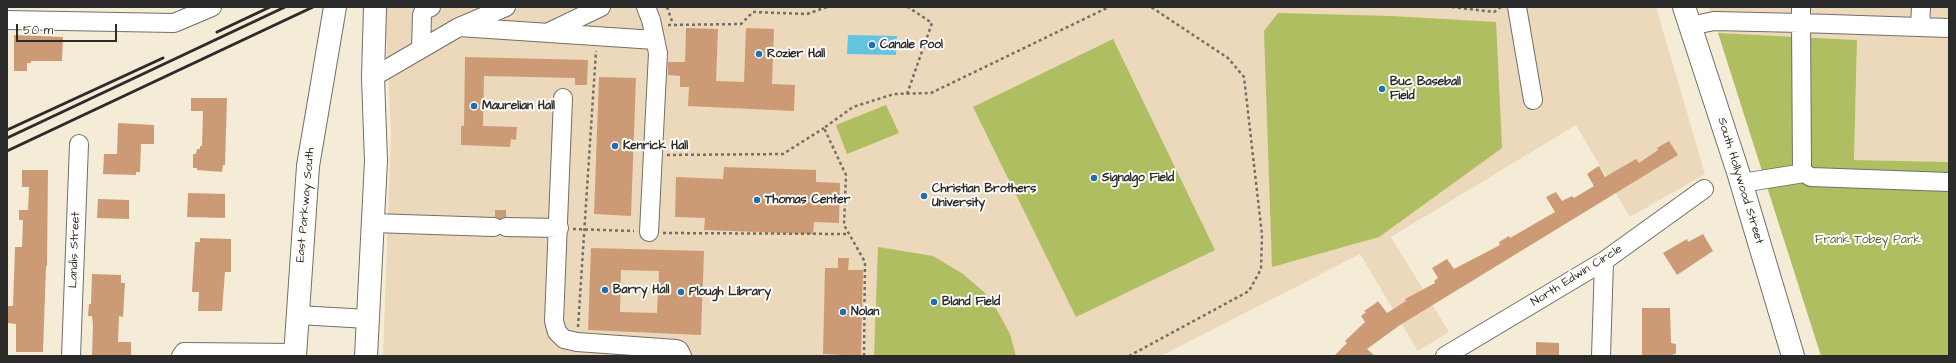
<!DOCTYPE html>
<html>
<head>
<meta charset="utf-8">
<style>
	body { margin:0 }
	#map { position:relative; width:1956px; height:363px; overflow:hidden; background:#f5ecd7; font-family:"Architects Daughter",sans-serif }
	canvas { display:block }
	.frame { position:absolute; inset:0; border:8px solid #2b2b2b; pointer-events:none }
	.scale { position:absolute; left:16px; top:24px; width:101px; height:18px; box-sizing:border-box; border:2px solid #2b2b2b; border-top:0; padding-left:5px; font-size:12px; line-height:14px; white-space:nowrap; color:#2b2b2b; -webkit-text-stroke:3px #fdfcf7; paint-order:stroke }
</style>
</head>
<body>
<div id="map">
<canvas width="1956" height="363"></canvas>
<div class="frame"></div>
<div class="scale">50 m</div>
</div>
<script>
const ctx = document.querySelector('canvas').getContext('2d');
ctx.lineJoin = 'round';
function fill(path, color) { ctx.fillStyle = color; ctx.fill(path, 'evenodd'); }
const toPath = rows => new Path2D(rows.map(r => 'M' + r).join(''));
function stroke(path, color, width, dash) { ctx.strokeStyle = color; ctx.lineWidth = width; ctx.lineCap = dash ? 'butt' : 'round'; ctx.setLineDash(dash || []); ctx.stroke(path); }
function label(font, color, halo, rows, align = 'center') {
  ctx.font = font + ' "Architects Daughter",sans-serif'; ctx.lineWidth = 4; ctx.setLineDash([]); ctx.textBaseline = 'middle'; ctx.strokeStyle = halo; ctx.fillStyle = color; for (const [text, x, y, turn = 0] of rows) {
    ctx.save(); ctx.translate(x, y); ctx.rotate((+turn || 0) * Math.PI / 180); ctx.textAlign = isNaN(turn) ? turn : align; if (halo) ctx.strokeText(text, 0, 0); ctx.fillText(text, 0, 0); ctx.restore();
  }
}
fill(toPath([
	[385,7,1656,7,1705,174,1630,217,1576,125,1391,237,1449,332,1418,351,1360,254,1161,356,383,356,391,134],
	[1709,7,1949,7,1949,162,1854,160,1857,40,1718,33]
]), '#ecd8ba');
fill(toPath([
	[1278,13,1391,16,1496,22,1502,148,1379,237,1272,267,1264,31],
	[1718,33,1857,40,1854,160,1949,162,1949,356,1821,356],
	[1113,39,1215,250,1076,317,973,107],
	[886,105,899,133,847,154,836,125],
	[878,247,933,256,963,274,985,293,998,312,1010,334,1016,356,874,356]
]), '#afbe61');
fill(toPath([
	[848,35,897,36,896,55,847,54]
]), '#63c4e1');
fill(toPath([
	[686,28,718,29,716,81,744,82,746,28,774,29,772,84,795,85,794,111,688,106,689,87,680,87,680,76,668,75,668,62,685,62],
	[14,35,63,37,62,61,31,61,31,63,27,63,27,71,14,71],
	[465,57,588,60,587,85,575,85,575,78,484,76,483,126,517,127,516,140,511,139,510,147,461,145,461,126,464,126],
	[599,77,636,78,631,216,594,214],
	[191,98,227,98,225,165,223,165,222,172,197,170,197,168,193,168,193,154,196,154,197,149,200,149,200,146,202,146,203,111,191,111],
	[118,123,154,125,154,144,141,144,140,172,136,172,136,175,103,174,104,154,117,154],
	[1669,141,1678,155,1400,325,1367,349,1375,356,1334,356,1347,343,1345,341,1365,322,1361,316,1366,312,1364,311,1376,303,1378,301,1387,313,1406,301,1405,299,1435,283,1434,281,1438,278,1432,268,1447,259,1454,269,1500,245,1499,242,1509,236,1510,238,1555,212,1546,197,1556,192,1562,201,1572,196,1574,198,1594,186,1587,174,1594,169,1599,166,1605,177,1636,159,1639,163,1658,150,1657,148],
	[724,167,816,170,816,182,840,183,839,223,814,222,813,234,704,230,705,218,675,217,676,177,723,179],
	[22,170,48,170,47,266,46,266,43,352,16,352,16,324,7,323,7,306,13,306,15,247,22,247,23,220,19,220,19,210,28,210,29,187,22,187],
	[188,193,225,194,225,218,187,217],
	[98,199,129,200,129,219,97,218],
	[495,210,506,210,506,217,500,219,495,217],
	[1703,234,1713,251,1677,275,1663,253,1687,239,1688,242],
	[200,238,231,239,231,272,225,272,222,311,198,311,199,292,192,292,195,242,200,242],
	[591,248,704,251,701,335,588,330],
	[621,270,659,271,657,313,620,312],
	[838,258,849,258,848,270,863,270,861,356,823,354,825,268,838,268],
	[92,274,121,275,121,283,125,283,123,317,119,316,118,342,131,342,131,356,92,356,93,325,92,316,88,316,89,304,91,304],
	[1642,308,1670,308,1671,343,1676,344,1676,354,1673,354,1673,356,1642,356],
	[1536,342,1559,343,1559,356,1536,356]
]), '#cd9a76');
const minor = toPath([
	[646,7,651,20,658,53,649,232],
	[1517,7,1533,100],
	[7,20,174,23,212,7],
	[1690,26,1714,21,1801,23,1801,7],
	[459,27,655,40],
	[1920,27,1921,7],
	[1949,28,1801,23,1802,169,1804,173,1811,177,1949,182],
	[549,32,601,7],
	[421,49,422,15,424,10,431,7],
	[373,77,459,27,506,7],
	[563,98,554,321,557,332,564,339,577,342,676,349,679,350,682,356],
	[1742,183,1804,173],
	[373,223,494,227],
	[506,227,559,228],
	[298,315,368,319],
	[71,356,79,144],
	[181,356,184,352,295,353],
	[1445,356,1604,261,1704,189],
	[1601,356,1604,261]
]);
const major = toPath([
	[1684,7,1738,172,1793,356],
	[295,356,308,166,335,7],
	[366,356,376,161,373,77,375,7]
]);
stroke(minor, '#726f67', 20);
stroke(major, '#726f67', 24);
stroke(toPath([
	[667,7,673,24],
	[1452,7,1494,12,1501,7],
	[668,25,741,24,753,12,807,14,827,7],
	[907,94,932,23,908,7],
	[667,155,783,154,824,128],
	[573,229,634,231],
	[663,233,848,234],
	[578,327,596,51],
	[864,356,865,262,844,225,846,175,824,128,853,107,894,94,931,93,1109,7],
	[1129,356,1249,291,1261,269,1262,235,1244,77,1228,58,1151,7]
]), '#726f67', 2.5, [3, 3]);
stroke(minor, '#fff', 18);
stroke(major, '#fff', 22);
stroke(toPath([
	[217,32,270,7],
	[7,130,163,58],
	[7,138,285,7],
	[7,151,313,7]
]), '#2b2b2b', 3);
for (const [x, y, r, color] of [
	[872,45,4,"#1f6fb2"],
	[759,54,4,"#1f6fb2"],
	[1382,89,4,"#1f6fb2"],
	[474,106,4,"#1f6fb2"],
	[615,146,4,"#1f6fb2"],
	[1094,178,4,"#1f6fb2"],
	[924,196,4,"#1f6fb2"],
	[757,200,4,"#1f6fb2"],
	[605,290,4,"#1f6fb2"],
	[681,292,4,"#1f6fb2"],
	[934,302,4,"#1f6fb2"],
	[843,312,4,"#1f6fb2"]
]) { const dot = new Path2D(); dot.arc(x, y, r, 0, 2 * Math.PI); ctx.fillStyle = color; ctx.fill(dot); stroke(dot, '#fdfcf7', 1.5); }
label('bold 12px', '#2b2b2b', '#fdfcf7', [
	["Canale Pool",880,45],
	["Rozier Hall",767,54],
	["Buc Baseball",1390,82],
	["Field",1390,96],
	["Maurelian Hall",482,106],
	["Kenrick Hall",623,146],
	["Signalgo Field",1102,178],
	["Christian Brothers",932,189],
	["University",932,203],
	["Thomas Center",765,200],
	["Barry Hall",613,290],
	["Plough Library",689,292],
	["Bland Field",942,302],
	["Nolan",851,312]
], 'left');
label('12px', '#2b2b2b', '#fdfcf7', [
	["South Hollywood Street",1740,181,73],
	["East Parkway South",306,205,-85],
	["Landis Street",75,250,-88],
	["North Edwin Circle",1577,276,-32]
]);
label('12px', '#595e3e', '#fdfcf7', [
	["Frank Tobey Park",1868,240]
]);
</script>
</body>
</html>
